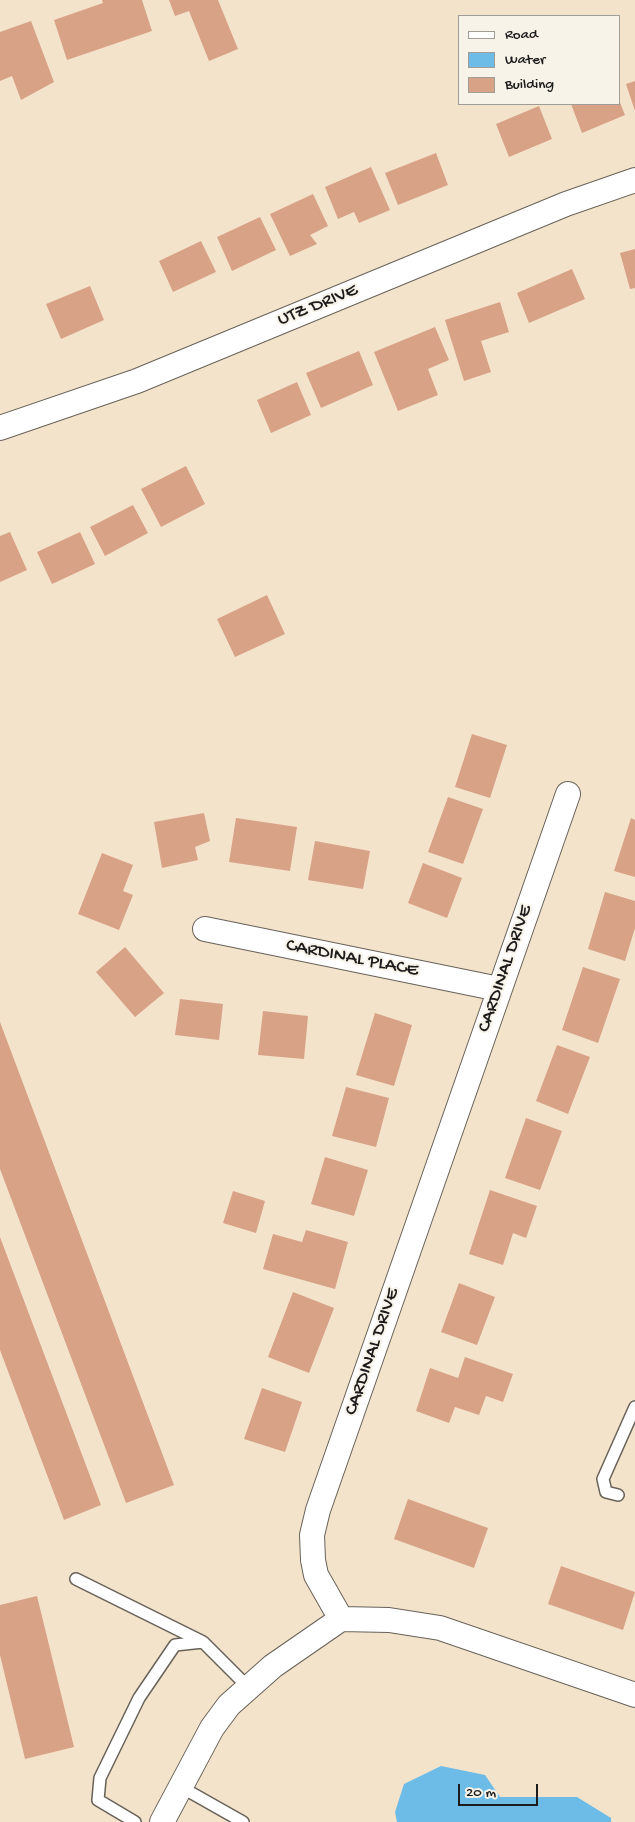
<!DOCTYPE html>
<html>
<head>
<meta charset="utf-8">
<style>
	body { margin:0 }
	#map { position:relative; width:635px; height:1822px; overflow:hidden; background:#f4e3cb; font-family:"Gochi Hand",sans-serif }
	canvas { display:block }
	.legend { position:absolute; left:458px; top:15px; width:162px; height:90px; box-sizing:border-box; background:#f7f3e8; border:1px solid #9f9d96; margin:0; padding:6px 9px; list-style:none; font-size:15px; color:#1c1c1c }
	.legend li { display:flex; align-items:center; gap:10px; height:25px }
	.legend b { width:25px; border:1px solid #9f9d96 }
	.scale { position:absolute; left:458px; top:1784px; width:80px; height:22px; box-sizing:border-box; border:2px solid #1c1c1c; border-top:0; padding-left:6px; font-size:15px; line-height:18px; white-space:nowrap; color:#1c1c1c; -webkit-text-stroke:4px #f7f3e8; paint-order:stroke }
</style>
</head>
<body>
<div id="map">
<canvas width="635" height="1822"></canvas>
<ul class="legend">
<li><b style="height:6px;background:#fff"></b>Road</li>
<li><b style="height:14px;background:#6cbce7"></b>Water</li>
<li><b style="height:14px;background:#d8a287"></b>Building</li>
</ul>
<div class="scale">20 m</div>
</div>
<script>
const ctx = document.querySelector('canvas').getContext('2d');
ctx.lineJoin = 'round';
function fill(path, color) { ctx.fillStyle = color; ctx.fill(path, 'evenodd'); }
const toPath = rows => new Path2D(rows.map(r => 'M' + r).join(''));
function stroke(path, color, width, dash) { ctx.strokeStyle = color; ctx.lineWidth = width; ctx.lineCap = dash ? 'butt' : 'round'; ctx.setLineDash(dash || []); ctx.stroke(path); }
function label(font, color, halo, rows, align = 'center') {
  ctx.font = font + ' "Gochi Hand",sans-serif'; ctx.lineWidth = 4; ctx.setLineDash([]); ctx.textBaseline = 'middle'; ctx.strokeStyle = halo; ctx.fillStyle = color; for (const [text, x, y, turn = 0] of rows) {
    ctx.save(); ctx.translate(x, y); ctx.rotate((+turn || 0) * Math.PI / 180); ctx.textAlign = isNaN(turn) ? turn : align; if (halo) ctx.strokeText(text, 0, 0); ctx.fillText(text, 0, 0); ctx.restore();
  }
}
fill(toPath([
	[441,1766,485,1775,500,1797,577,1797,611,1818,611,1822,397,1822,395,1812,404,1784]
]), '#6cbce7');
fill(toPath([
	[102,0,142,0,152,31,67,60,54,20,103,3],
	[169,0,218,0,238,49,209,61,189,11,175,16],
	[31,21,54,82,21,100,12,76,0,81,0,32],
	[635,81,635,111,626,84],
	[619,100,625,115,582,133,571,104,619,104],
	[539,106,552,139,509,157,496,124],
	[436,153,448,185,398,205,385,173],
	[371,167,390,210,359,223,354,212,338,219,325,187],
	[313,194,328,226,310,235,317,244,290,256,270,214],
	[260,217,276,250,232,271,217,237],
	[201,241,216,272,173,292,159,261],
	[635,249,635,288,630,289,620,253],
	[572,269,585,299,529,323,517,293],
	[90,286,104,320,61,339,46,304],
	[500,302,509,332,481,341,491,372,464,381,445,320],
	[435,327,449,360,428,369,438,395,398,411,374,352],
	[359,351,373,385,321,408,306,373],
	[297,382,311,415,271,433,257,400],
	[186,466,205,504,161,527,141,489],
	[133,505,148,533,105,556,90,527],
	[10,532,27,570,0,582,0,536],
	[80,532,95,564,52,584,37,552],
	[267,595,285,634,235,657,217,619],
	[472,734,507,745,490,798,455,787],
	[448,797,483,809,463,864,428,852],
	[204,813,210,841,195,847,198,860,162,868,154,822],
	[236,818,297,827,290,871,229,862],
	[631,818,635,820,635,877,614,871],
	[315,841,370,851,363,889,308,880],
	[102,853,133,865,123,891,133,895,119,930,78,914],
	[423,863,462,878,447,918,408,903],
	[605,892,635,901,635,928,625,961,588,949],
	[125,947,164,993,135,1017,96,972],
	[583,967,620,979,598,1043,562,1030],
	[180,999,223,1004,219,1040,175,1035],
	[263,1011,308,1016,304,1059,258,1055],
	[375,1013,412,1025,394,1086,356,1075],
	[0,1022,174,1485,126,1503,0,1169],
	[557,1045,590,1057,568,1114,536,1101],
	[346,1087,389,1098,376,1147,332,1136],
	[526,1118,562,1131,540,1190,505,1178],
	[325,1157,368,1170,354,1216,311,1204],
	[490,1190,537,1206,526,1238,513,1233,503,1265,469,1254],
	[233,1191,265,1201,256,1233,223,1223],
	[306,1230,348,1242,335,1289,263,1269,273,1234,302,1242],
	[0,1237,101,1505,64,1520,0,1350],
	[459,1283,495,1297,477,1345,441,1332],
	[293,1292,334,1308,309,1373,268,1357],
	[465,1357,513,1374,503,1402,486,1396,479,1415,455,1407,449,1423,416,1411,430,1368,458,1378],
	[262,1388,302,1402,285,1452,244,1439],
	[408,1499,488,1528,474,1568,394,1539],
	[561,1566,635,1592,623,1630,548,1604],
	[37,1596,74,1747,25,1759,0,1655,0,1605]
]), '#d8a287');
const lane = toPath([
	[618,1495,606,1492,603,1479,635,1407],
	[76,1579,203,1642],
	[181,1787,243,1822],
	[135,1822,98,1800,100,1778,139,1698,175,1645,203,1642,249,1688]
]);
const street = toPath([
	[0,428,137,381,566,204,635,180],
	[205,929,499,989],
	[341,1619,316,1575,313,1560,312,1535,318,1510,568,794],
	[341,1619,389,1620,440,1628,635,1695],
	[162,1822,212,1728,229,1705,273,1666,341,1619]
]);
stroke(lane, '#686259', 14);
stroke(street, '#686259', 26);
stroke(lane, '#fff', 11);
stroke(street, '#fff', 24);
label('19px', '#1c1c1c', '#f7f3e8', [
	["UTZ DRIVE",318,306,-22],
	["CARDINAL PLACE",352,959,11],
	["CARDINAL DRIVE",506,969,-71],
	["CARDINAL DRIVE",373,1352,-71]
]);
</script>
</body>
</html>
